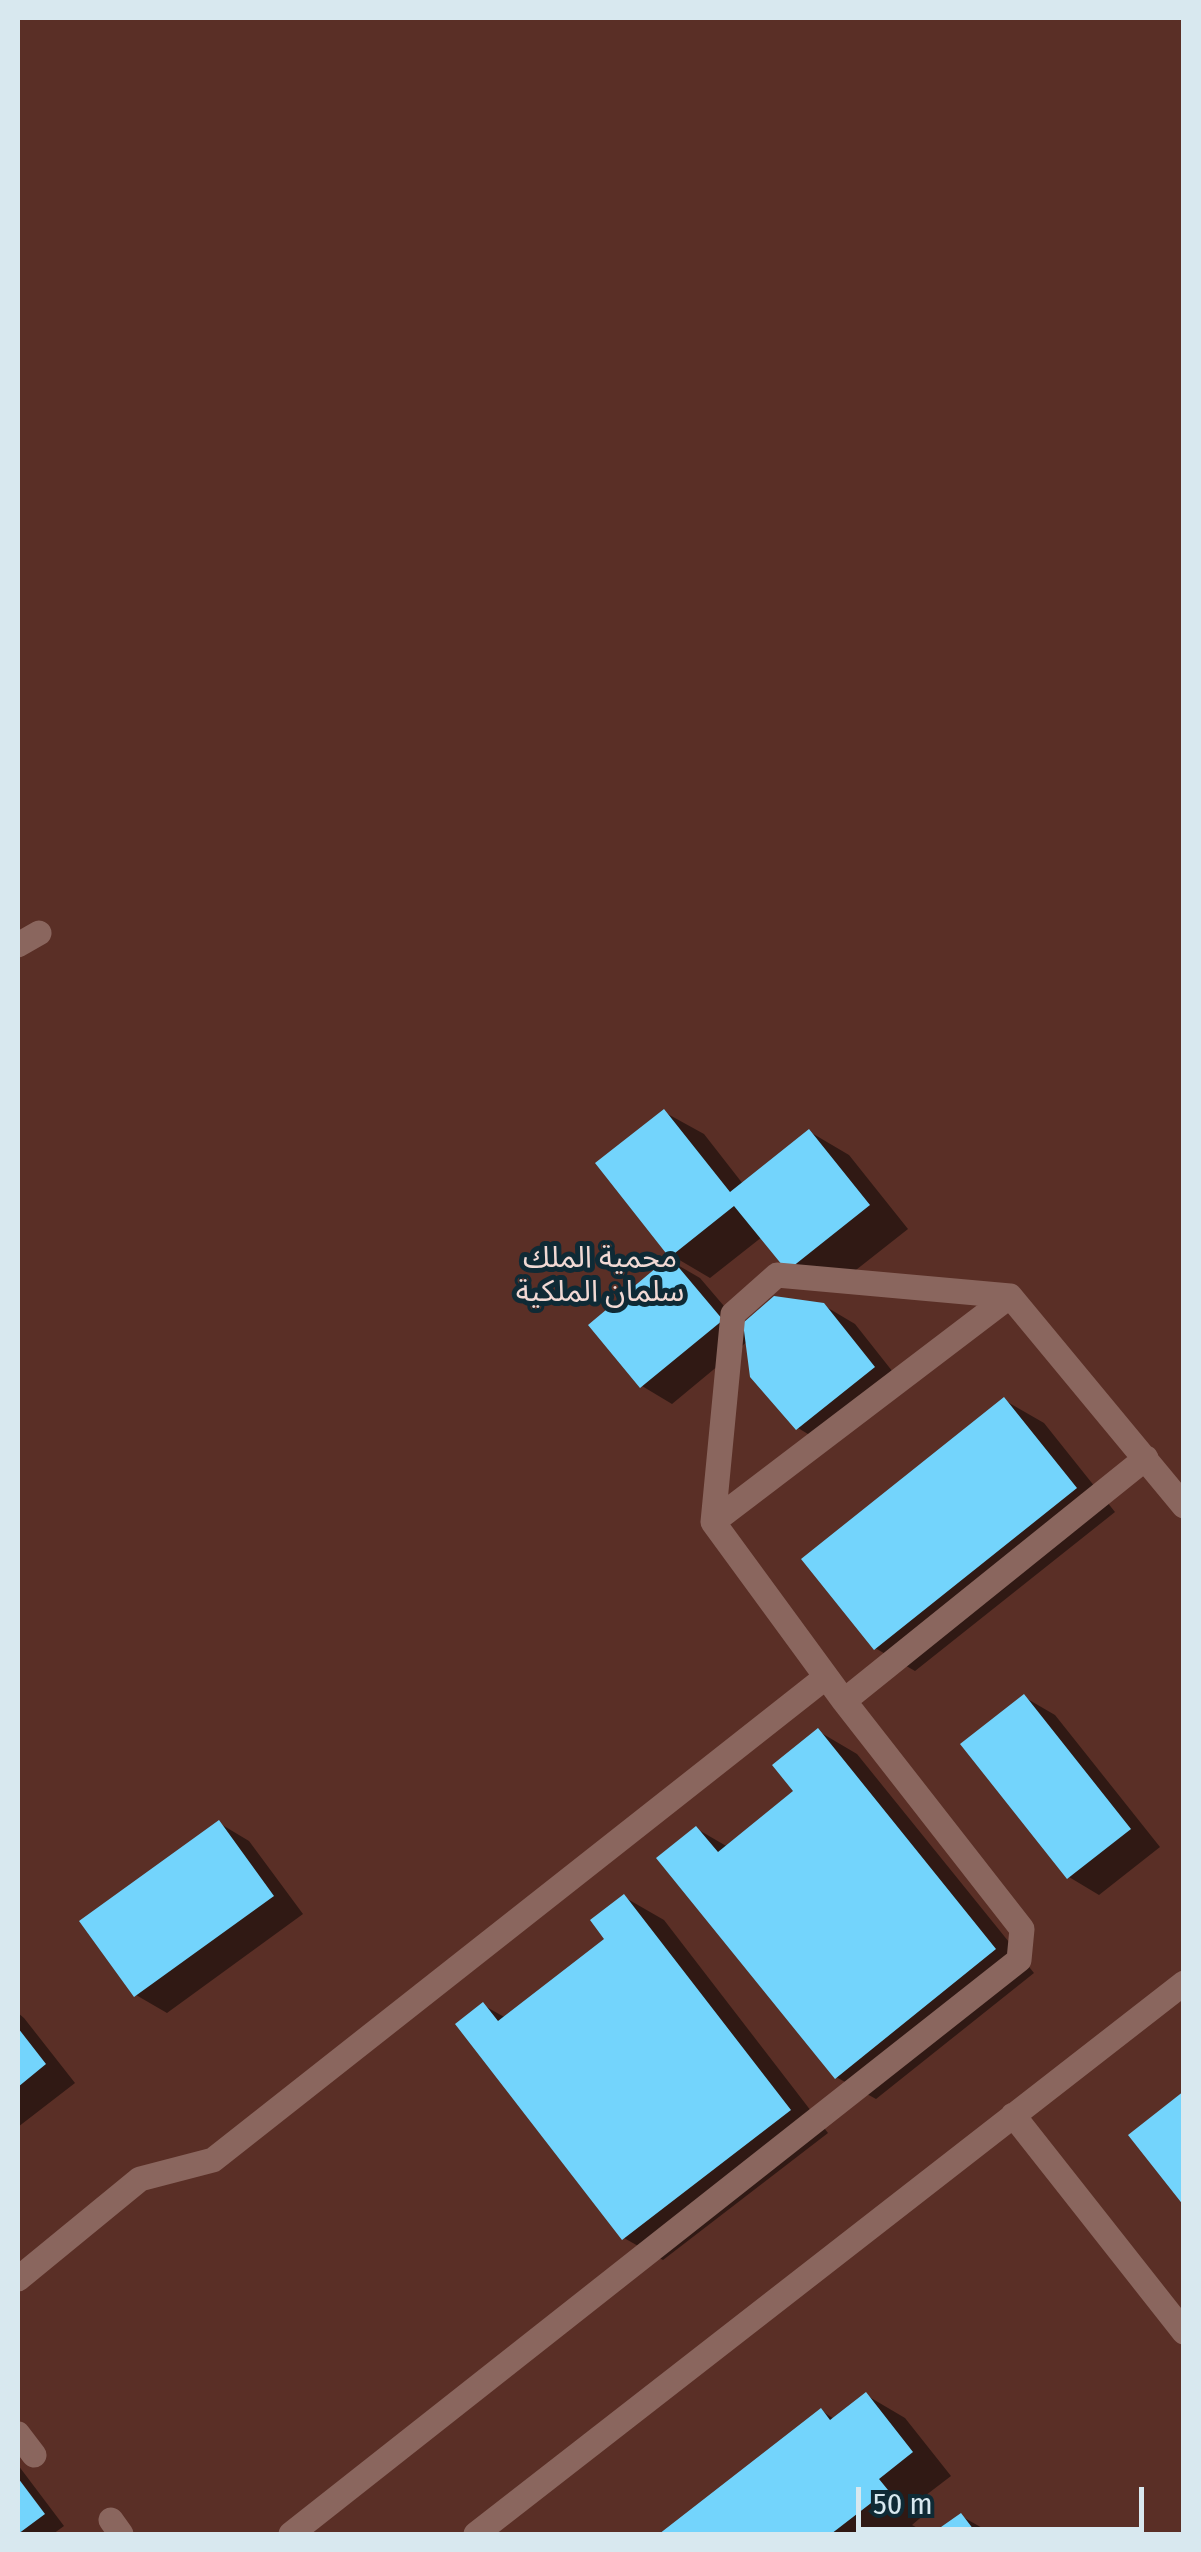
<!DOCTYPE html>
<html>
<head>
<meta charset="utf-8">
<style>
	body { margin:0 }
	#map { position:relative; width:1201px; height:2552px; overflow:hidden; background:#19343f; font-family:"Fira Sans Condensed",sans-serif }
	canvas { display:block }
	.frame { position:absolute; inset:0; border:20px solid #d8e8ef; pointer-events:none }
	.scale { position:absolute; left:856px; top:2487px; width:288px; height:45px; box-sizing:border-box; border:5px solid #d8e8ef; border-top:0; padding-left:12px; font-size:30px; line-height:35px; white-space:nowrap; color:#d8e8ef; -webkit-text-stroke:8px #0f2a35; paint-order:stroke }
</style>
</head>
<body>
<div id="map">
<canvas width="1201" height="2552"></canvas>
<div class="frame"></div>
<div class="scale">50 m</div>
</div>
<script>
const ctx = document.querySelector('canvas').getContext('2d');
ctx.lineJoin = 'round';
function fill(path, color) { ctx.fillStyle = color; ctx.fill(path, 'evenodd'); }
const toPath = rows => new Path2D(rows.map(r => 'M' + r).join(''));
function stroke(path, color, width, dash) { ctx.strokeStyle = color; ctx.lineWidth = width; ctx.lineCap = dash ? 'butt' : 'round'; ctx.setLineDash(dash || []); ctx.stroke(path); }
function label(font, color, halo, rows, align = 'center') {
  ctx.font = font + ' "Fira Sans Condensed","Noto Sans Arabic",sans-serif'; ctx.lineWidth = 10; ctx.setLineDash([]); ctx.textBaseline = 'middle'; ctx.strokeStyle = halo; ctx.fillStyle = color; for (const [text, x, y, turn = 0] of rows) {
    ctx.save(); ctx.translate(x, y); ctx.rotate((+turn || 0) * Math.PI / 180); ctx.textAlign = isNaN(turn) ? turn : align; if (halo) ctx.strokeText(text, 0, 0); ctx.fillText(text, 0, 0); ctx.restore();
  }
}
fill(toPath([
	[18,18,1183,18,1183,2534,18,2534]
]), '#5a2f26');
fill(toPath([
	[664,1112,704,1134,743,1184,810,1132,849,1155,908,1229,828,1292,788,1270,762,1237,710,1278,671,1255],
	[669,1260,700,1278,747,1333,823,1305,855,1324,904,1386,828,1446,798,1428,748,1341,672,1404,642,1386],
	[1004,1400,1044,1423,1115,1512,915,1671,875,1648],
	[1024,1697,1055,1715,1160,1847,1099,1895,1069,1877],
	[818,1731,857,1754,1034,1973,876,2099,836,2077,697,1829,728,1847,797,1792],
	[219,1823,249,1841,303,1914,167,2013,136,1995],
	[624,1897,664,1920,828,2133,663,2260,624,2238,483,2005,506,2018,608,1939],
	[18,2013,24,2018,75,2083,18,2127],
	[866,2395,905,2418,951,2476,917,2502,926,2513,912,2525,929,2534,663,2534,822,2411,834,2419],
	[18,2465,64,2526,53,2534,18,2534],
	[961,2516,993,2534,935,2534]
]), '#0007');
fill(toPath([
	[664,1109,730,1192,809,1129,870,1205,787,1271,734,1206,670,1257,723,1320,640,1388,588,1325,669,1257,595,1163],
	[774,1296,824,1303,875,1367,796,1430,750,1377,743,1323],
	[1004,1397,1077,1488,874,1650,801,1559],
	[1024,1694,1131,1829,1067,1879,960,1744],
	[818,1728,996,1949,835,2079,656,1858,696,1826,718,1852,793,1791,772,1765],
	[219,1820,274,1896,134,1997,79,1921],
	[624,1894,791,2110,622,2240,455,2024,483,2002,498,2021,604,1939,590,1920],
	[18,2028,46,2064,18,2087],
	[1184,2091,1184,2206,1128,2135],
	[866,2392,913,2452,879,2479,888,2490,831,2534,659,2534,821,2408,830,2420],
	[18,2478,45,2514,18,2534],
	[961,2513,977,2534,931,2534]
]), '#73d4fc');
stroke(toPath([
	[18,945,39,933],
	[713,1522,1010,1296],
	[844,1701,1146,1458],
	[1013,2115,1184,2332],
	[18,2279,140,2179,213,2160,826,1677],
	[18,2434,34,2455],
	[111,2520,121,2534],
	[291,2534,1019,1960,1022,1929,844,1701,713,1522,733,1314,777,1275,1010,1296,1184,1506],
	[476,2534,1184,1983]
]), '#8a665e', 25);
label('30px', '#f1d9d4', '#0f2a35', [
	["محمية الملك",600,1259],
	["سلمان الملكية",600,1293]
]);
</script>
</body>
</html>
